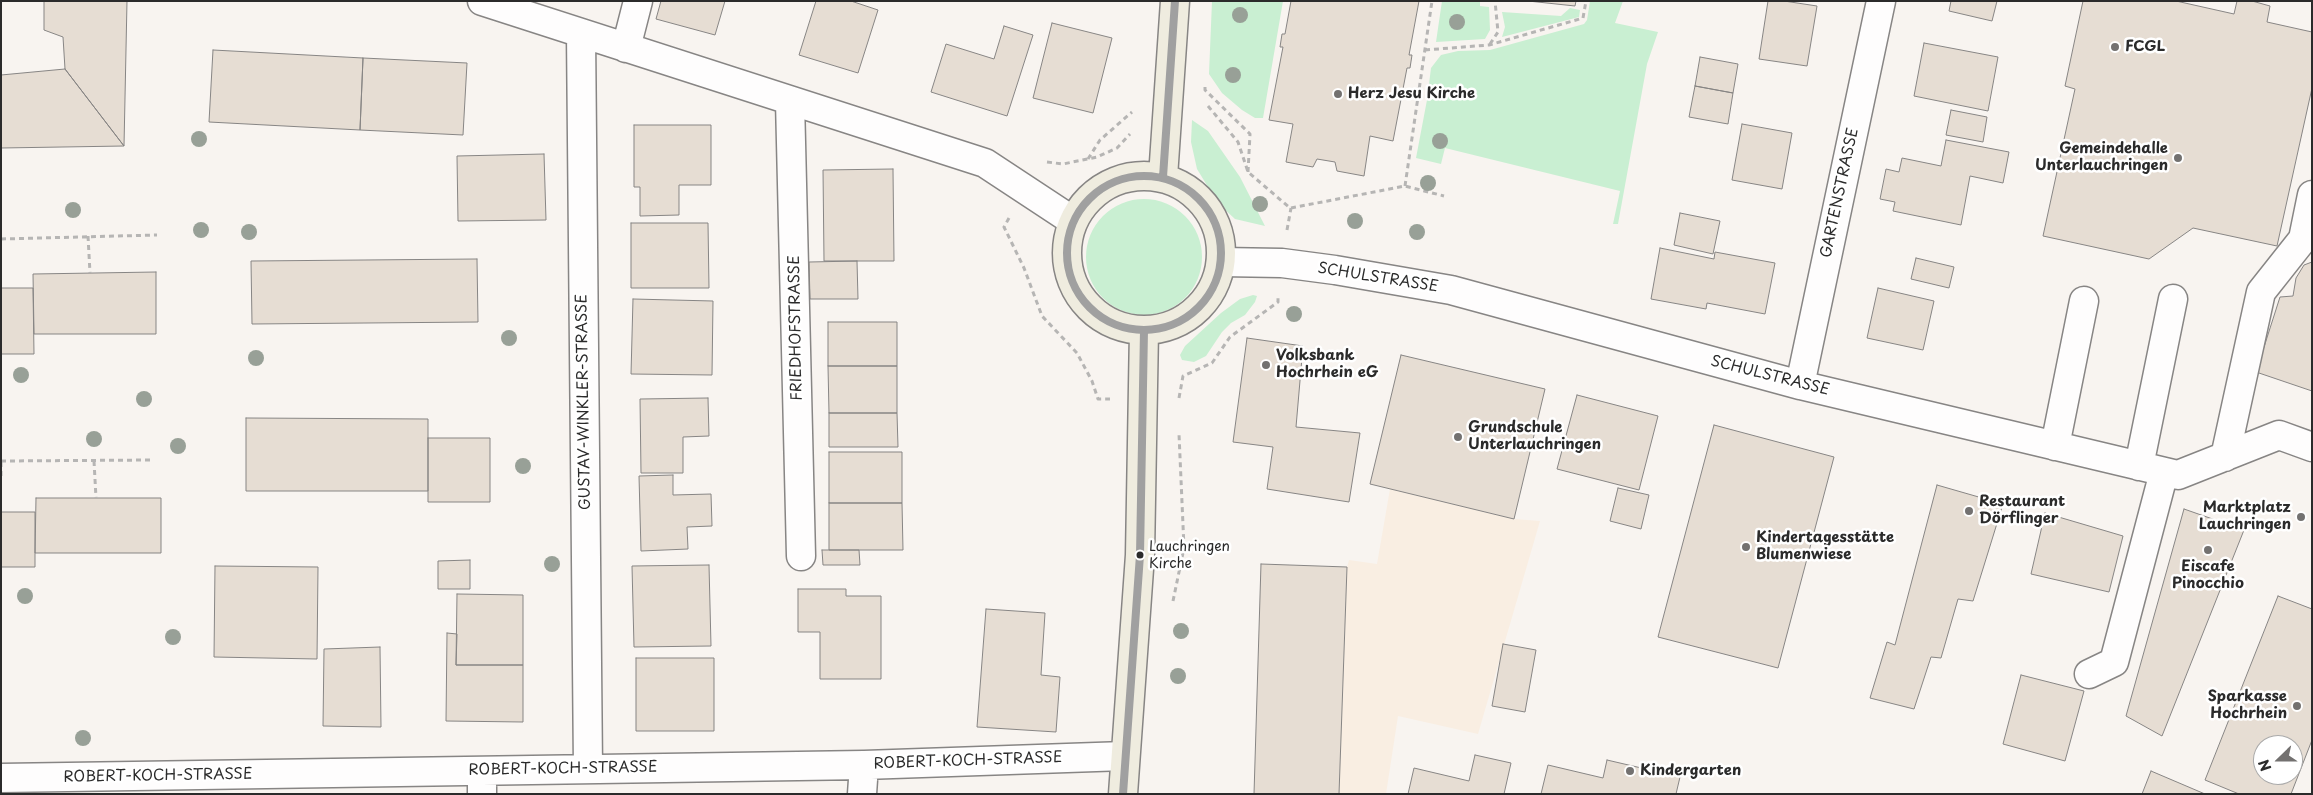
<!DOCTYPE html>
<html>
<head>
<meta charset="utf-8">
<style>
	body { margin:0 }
	#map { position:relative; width:2313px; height:795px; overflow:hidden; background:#f8f4f0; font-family:"Playpen Sans",sans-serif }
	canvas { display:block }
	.frame { position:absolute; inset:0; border:2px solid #2b2b2b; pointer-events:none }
	.north { position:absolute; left:2253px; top:735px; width:50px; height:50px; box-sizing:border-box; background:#fff; border:1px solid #aaa; border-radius:50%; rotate:248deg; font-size:14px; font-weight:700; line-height:20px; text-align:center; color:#2b2b2b }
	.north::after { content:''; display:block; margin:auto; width:18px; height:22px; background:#737170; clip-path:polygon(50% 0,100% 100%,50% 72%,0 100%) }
</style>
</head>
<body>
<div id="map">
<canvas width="2313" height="795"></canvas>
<div class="frame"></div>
<div class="north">N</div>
</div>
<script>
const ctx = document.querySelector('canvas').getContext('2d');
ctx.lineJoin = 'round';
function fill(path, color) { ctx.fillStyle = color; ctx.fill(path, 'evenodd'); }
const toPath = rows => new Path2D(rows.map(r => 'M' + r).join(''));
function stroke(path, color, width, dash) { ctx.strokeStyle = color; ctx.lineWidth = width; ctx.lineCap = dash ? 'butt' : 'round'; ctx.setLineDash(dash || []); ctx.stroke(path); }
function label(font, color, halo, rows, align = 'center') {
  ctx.font = font + ' "Playpen Sans",sans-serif'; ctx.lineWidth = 5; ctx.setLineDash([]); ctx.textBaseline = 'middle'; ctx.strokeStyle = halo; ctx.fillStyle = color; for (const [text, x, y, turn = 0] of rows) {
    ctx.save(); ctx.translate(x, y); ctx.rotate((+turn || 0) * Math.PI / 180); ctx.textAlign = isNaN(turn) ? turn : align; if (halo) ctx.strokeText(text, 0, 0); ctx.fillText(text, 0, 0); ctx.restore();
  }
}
fill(toPath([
	[1390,489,1514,519,1540,521,1478,734,1398,716,1386,794,1339,794,1347,567,1349,560,1377,564]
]), '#f9eee2');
fill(toPath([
	[1212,1,1283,1,1263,118,1255,118,1242,110,1222,93,1209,74],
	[1442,1,1480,1,1480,6,1489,7,1490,30,1485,39,1436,42],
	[1590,1,1623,1,1615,23,1658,32,1647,64,1618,224,1613,224,1620,191,1445,148,1441,164,1416,158,1427,100,1431,68,1441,55,1458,51,1490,50,1584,24,1587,20],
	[1570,8,1580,10,1579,17,1502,37,1505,27,1502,12,1561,16],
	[1192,120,1208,131,1240,177,1265,226,1235,219,1221,206,1208,187,1197,169,1191,142],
	'1086 257a58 58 0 1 1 116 0a58 58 0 1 1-116 0Z',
	[1253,295,1257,296,1255,302,1245,315,1231,323,1222,332,1206,356,1194,362,1182,360,1180,355,1185,346,1221,313,1240,299]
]), '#c9efd2');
const building = toPath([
	[44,1,127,1,124,146,65,69,63,37,44,30,44,1],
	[661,1,725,1,715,35,656,19,661,1],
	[816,1,851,1,878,10,858,73,799,55,816,1],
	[1291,1,1419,1,1409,55,1412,55,1410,68,1407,68,1393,141,1370,136,1364,176,1337,171,1335,162,1317,159,1313,167,1286,162,1293,124,1269,120,1283,47,1280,47,1282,34,1285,34,1291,1],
	[1528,1,1576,1,1575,6,1528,1],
	[1768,1,1784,1,1817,6,1807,66,1759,59,1768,1],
	[1951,1,1997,1,1992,21,1949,11,1951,1],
	[2083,1,2176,1,2234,14,2237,1,2252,1,2270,6,2267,22,2312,32,2312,88,2277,246,2193,228,2149,259,2043,236,2075,89,2065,86,2083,1],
	[1052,23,1112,38,1093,113,1033,98,1052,23],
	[1004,26,1033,35,1007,116,931,92,946,44,994,59,1004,26],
	[1924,43,1998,57,1988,111,1914,96,1924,43],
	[213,50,363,58,360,130,209,122,213,50],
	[1700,57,1738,64,1733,93,1695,86,1700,57],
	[363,58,467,63,463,135,360,130,363,58],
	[65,69,124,146,1,148,1,75,65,69],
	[1695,86,1733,93,1728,124,1689,117,1695,86],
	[1951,110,1987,117,1983,142,1946,135,1951,110],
	[1742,124,1792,133,1782,189,1732,180,1742,124],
	[634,125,711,125,711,185,679,185,679,215,640,216,640,187,634,187,634,125],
	[1946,140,2009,152,2003,183,1970,176,1961,225,1893,211,1895,202,1880,199,1886,169,1899,172,1902,158,1941,166,1946,140],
	[544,154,546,220,458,221,457,156,544,154],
	[893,169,894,261,824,261,823,170,893,169],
	[1680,213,1720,221,1713,254,1674,245,1680,213],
	[631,223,708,223,709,288,631,288,631,223],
	[1660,248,1714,259,1715,252,1775,263,1765,314,1707,303,1706,309,1651,299,1660,248],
	[1916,258,1954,267,1949,288,1911,279,1916,258],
	[477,259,478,322,252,324,251,261,477,259],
	[857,261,858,299,810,299,809,262,857,261],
	[2312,262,2312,391,2256,372,2280,297,2293,296,2296,278,2304,265,2312,262],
	[156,272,156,334,34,334,33,274,156,272],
	[1,288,33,288,34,354,1,354,1,288],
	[1878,288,1934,301,1923,350,1867,338,1878,288],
	[633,299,713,301,712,375,631,374,633,299],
	[828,322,897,322,897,366,828,366,828,322],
	[1247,338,1303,346,1296,427,1360,433,1349,502,1267,489,1273,447,1233,442,1247,338],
	[1401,355,1545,389,1514,519,1370,484,1401,355],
	[828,366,897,366,897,413,829,413,828,366],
	[1577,395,1658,416,1639,490,1557,469,1577,395],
	[708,398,709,436,683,437,683,473,641,473,640,399,708,398],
	[829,413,897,413,898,447,829,447,829,413],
	[246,418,428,419,428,491,246,491,246,418],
	[1714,425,1834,457,1778,668,1658,637,1714,425],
	[428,438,490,438,490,502,428,502,428,438],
	[829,452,902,452,902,503,829,503,829,452],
	[673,475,673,495,711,494,712,526,687,527,688,549,641,551,639,476,673,475],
	[1937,485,2003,504,1973,601,1958,599,1941,658,1931,657,1914,709,1870,698,1887,642,1895,645,1937,485],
	[1618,488,1649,495,1641,529,1610,521,1618,488],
	[36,498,161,498,161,553,35,553,36,498],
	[829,503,902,503,903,550,829,550,829,503],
	[2184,509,2244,530,2162,736,2126,716,2184,509],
	[1,512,35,512,35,567,1,567,1,512],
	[2045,513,2123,536,2109,592,2031,574,2045,513],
	[822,550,859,550,860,565,823,565,822,550],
	[470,560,470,589,438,589,438,561,470,560],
	[1261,564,1347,567,1339,794,1254,794,1261,564],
	[709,565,711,646,634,647,632,566,709,565],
	[215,566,318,567,317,659,214,657,215,566],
	[798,589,846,589,846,596,881,596,881,679,820,679,820,632,798,632,798,589],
	[457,594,523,595,523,665,456,665,457,594],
	[2278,596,2312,609,2312,740,2291,794,2239,794,2205,780,2278,596],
	[2263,745,2293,745,2293,775,2263,775,2263,745],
	[986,609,1045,613,1041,675,1060,677,1056,732,977,727,986,609],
	[447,633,457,634,456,665,523,665,523,722,446,721,447,633],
	[1503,644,1536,650,1525,712,1492,706,1503,644],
	[380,647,381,727,323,726,324,649,380,647],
	[636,658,714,658,714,731,636,731,636,658],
	[2021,675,2084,691,2065,761,2003,744,2021,675],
	[1475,755,1511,763,1504,794,1408,794,1414,768,1469,781,1475,755],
	[1607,760,1680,777,1676,794,1541,794,1548,765,1603,778,1607,760],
	[2151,771,2205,794,2142,794,2151,771]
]);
fill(building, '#e6ddd3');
stroke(building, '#878584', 1);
const minor = toPath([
	[482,1,985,163,1073,221],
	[581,34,588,769],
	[626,48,638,1],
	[790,101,801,556],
	[1221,262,1282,263,1335,270,1451,290,1800,385,2178,475,2279,435,2312,447],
	[1800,385,1881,1],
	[2055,446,2084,301],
	[2225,457,2261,292,2303,239,2312,195],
	[2139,466,2173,299],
	[2089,674,2114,662,2164,472],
	[482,771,482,794],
	[1,778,864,765,1125,756],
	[862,794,864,765]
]);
const major = toPath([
	'1067 253a77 77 0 1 1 154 0a77 77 0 1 1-154 0Z',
	[1163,177,1175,1],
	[1123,794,1140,555,1144,330]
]);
stroke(minor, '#878584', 31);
stroke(major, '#878584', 31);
stroke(toPath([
	[1490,44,1498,32,1495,1],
	[1425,50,1489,45,1583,18,1586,1],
	[1205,87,1205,90,1250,134,1248,172],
	[1208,106,1238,142,1248,172,1290,208],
	[1088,159,1100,140,1132,112],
	[1047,162,1063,164,1097,157,1117,148,1130,134],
	[1405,186,1432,1],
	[1291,208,1405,186,1444,196],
	[1009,218,1004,227,1024,268,1042,316,1077,353,1092,381,1098,399,1110,399],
	[1287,230,1291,208],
	[88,236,90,273],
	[1,239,157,235],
	[1179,398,1183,376,1212,363,1230,337,1278,302,1278,295],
	[1,461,154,460],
	[94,461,96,498],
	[1,476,1,461],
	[1173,601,1184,548,1179,434]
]), '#b6b5b4', 3, [5, 4]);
stroke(minor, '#fefdfd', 28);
stroke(major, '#efecdf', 28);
stroke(toPath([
	'1067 253a77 77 0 1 1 154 0a77 77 0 1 1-154 0Z',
	[1163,177,1175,1],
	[1123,794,1140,555,1144,330]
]), '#a0a0a0', 8);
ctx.fillStyle = '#98a097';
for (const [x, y] of [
	[1240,15],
	[1457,22],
	[1233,75],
	[199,139],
	[1440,141],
	[1428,183],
	[1260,204],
	[73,210],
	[1355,221],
	[201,230],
	[249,232],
	[1417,232],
	[1294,314],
	[509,338],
	[256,358],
	[21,375],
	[144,399],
	[94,439],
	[178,446],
	[523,466],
	[552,564],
	[25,596],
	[1181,631],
	[173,637],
	[1178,676],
	[83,738]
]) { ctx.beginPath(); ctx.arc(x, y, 8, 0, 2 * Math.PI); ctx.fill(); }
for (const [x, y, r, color] of [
	[2115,47,5,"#737170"],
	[1338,94,5,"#737170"],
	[2178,158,5,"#737170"],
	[1266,365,5,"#737170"],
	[1458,437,5,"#737170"],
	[1969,511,5,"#737170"],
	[2301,517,5,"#737170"],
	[1746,547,5,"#737170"],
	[2208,550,5,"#737170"],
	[1140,555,4.5,"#2b2b2b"],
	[2297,706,5,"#737170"],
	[1630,771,5,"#737170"]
]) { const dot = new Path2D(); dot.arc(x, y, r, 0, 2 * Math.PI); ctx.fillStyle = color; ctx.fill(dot); stroke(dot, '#fff', 2); }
label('14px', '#2b2b2b', '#fff', [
	["Lauchringen",1149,547],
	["Kirche",1149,564]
], 'left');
label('bold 15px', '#2b2b2b', '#fff', [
	["FCGL",2125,47],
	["Herz Jesu Kirche",1348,94],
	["Gemeindehalle",2168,149,"right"],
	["Unterlauchringen",2168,166,"right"],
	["Volksbank",1276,356],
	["Hochrhein eG",1276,373],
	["Grundschule",1468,428],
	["Unterlauchringen",1468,445],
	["Restaurant",1979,502],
	["Dörflinger",1979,519],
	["Marktplatz",2291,508,"right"],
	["Lauchringen",2291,525,"right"],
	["Kindertagesstätte",1756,538],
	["Blumenwiese",1756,555],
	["Eiscafe",2208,567,"center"],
	["Pinocchio",2208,584,"center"],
	["Sparkasse",2287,697,"right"],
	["Hochrhein",2287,714,"right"],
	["Kindergarten",1640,771]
], 'left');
label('15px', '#2b2b2b', '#fff', [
	["GARTENSTRASSE",1840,193,-78],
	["SCHULSTRASSE",1378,278,9],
	["FRIEDHOFSTRASSE",796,328,-91],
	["SCHULSTRASSE",1770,376,14],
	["GUSTAV-WINKLER-STRASSE",584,402,-91],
	["ROBERT-KOCH-STRASSE",968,761,-2],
	["ROBERT-KOCH-STRASSE",563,769,-1],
	["ROBERT-KOCH-STRASSE",158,776,-1]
]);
</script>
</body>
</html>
